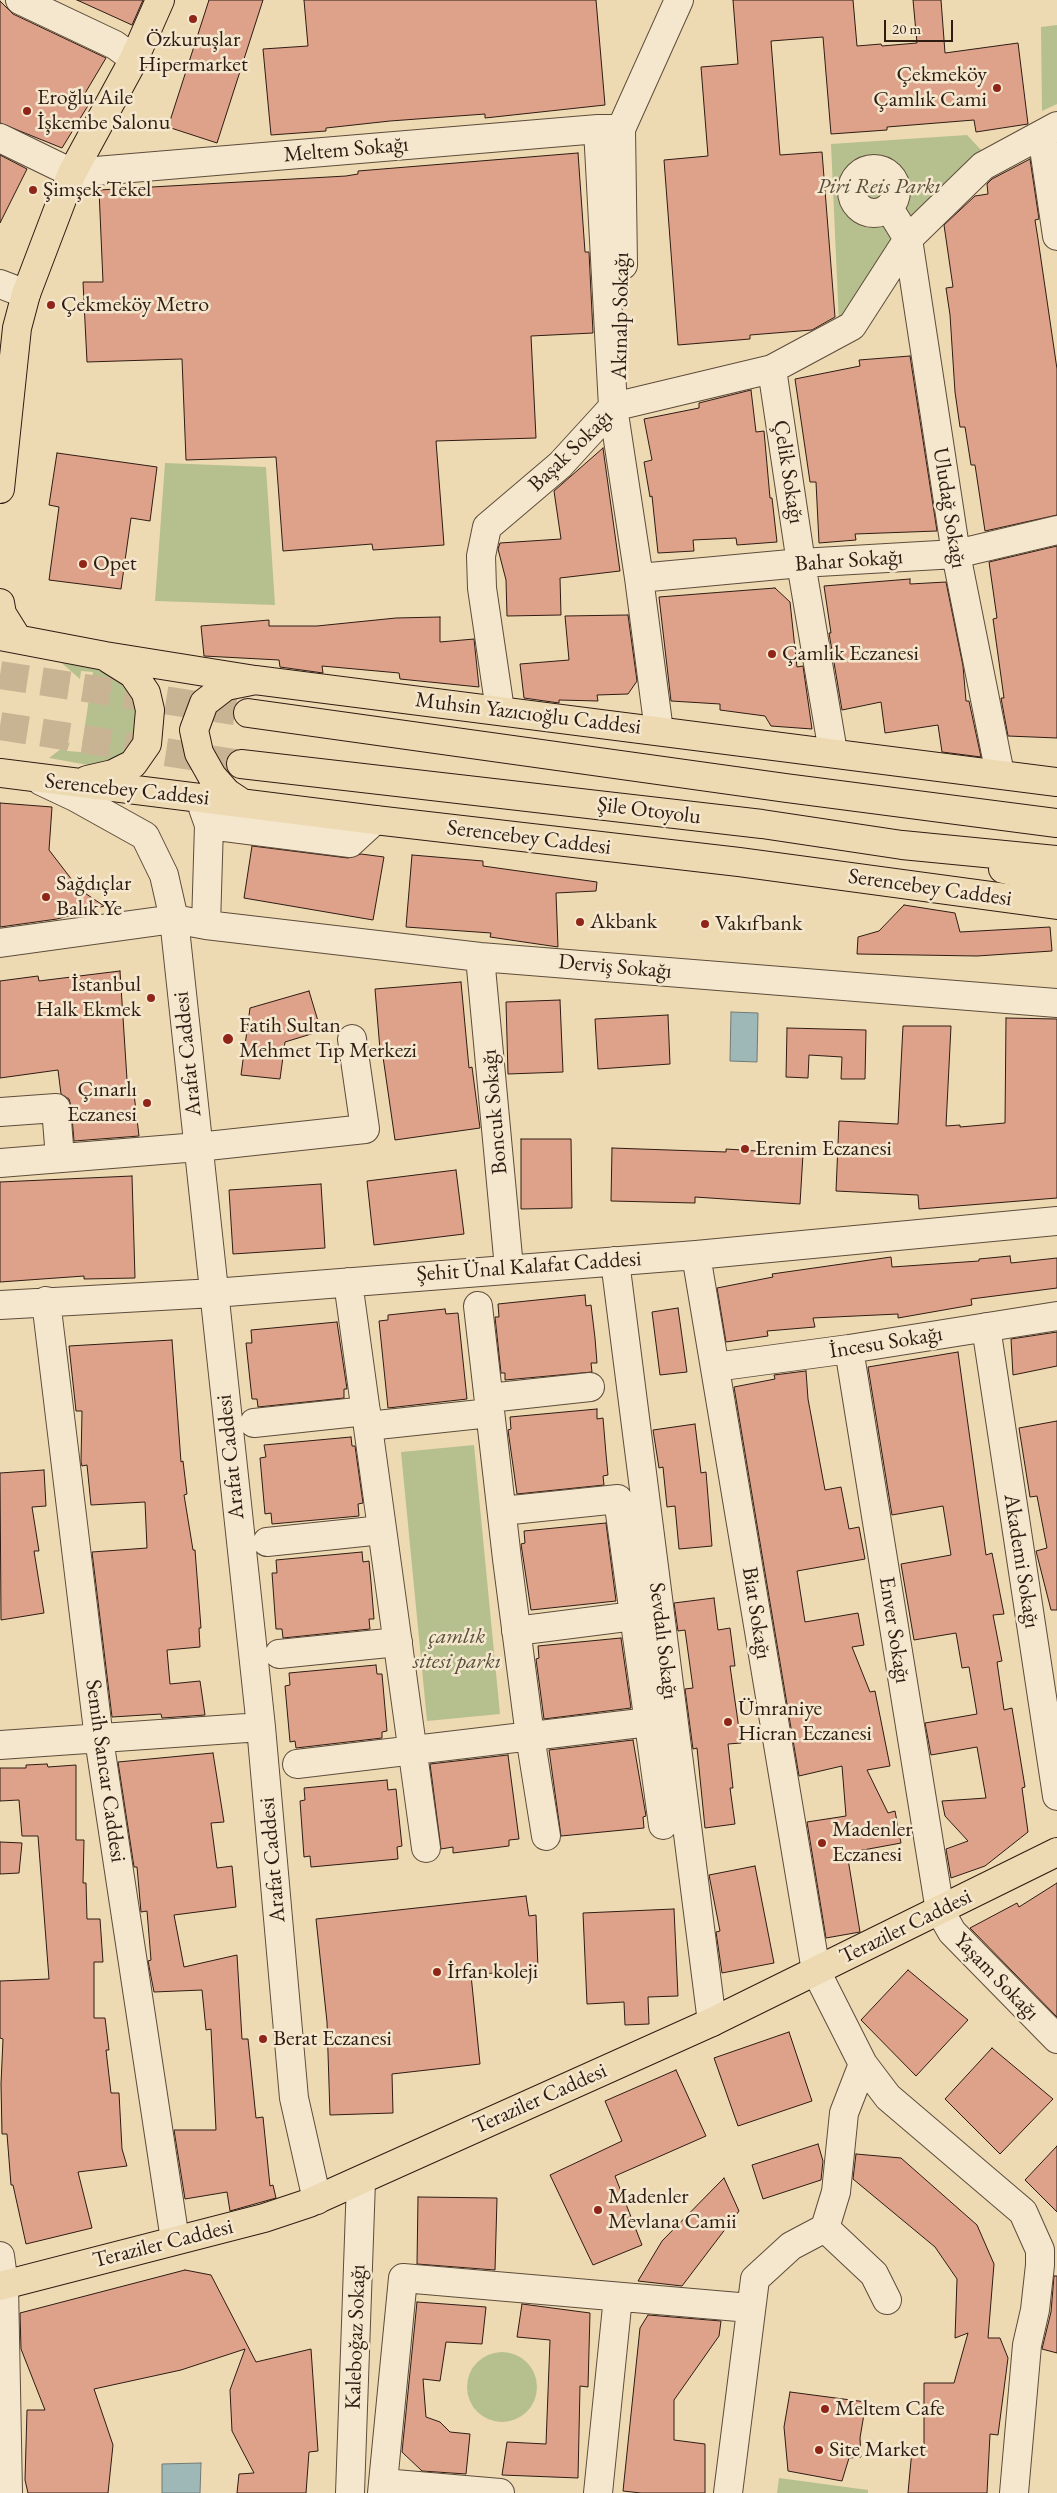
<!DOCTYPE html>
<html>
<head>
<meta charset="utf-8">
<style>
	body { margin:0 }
	#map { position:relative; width:1057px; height:2493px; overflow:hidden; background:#eedab2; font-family:"EB Garamond",serif }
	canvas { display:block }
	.scale { position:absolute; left:884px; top:20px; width:69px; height:22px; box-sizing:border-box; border:2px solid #2e1c13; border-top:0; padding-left:6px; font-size:15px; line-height:18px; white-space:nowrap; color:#2e1c13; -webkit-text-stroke:4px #f4e7cd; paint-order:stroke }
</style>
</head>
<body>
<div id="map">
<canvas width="1057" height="2493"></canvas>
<div class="scale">20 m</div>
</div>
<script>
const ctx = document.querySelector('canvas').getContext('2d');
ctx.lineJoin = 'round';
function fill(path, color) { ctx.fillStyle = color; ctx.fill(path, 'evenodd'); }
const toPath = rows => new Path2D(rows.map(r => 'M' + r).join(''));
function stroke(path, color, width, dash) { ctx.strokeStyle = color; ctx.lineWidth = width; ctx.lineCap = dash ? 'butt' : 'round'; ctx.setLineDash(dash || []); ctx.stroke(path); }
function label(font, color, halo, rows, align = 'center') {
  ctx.font = font + ' "EB Garamond",serif'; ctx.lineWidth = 5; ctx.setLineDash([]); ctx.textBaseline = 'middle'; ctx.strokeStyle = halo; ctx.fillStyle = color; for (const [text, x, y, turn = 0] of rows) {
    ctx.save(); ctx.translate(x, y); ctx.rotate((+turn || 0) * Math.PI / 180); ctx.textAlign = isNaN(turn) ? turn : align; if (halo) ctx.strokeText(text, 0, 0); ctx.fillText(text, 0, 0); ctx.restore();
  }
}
fill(toPath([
	[1057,25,1057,104,1042,111,1041,27],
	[967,135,984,153,839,324,831,144],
	[165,463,266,467,275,605,155,601],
	[57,659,110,667,141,703,137,733,125,755,99,767,49,758,70,742,67,751,81,752,93,672,81,671,80,679],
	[474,1445,500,1714,427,1721,401,1452],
	'467 2387a35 35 0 1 1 70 0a35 35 0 1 1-70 0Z',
	[779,2478,868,2490,868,2493,777,2493]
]), '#b6c08e');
const water = toPath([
	[731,1012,758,1013,757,1062,730,1061,731,1012],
	[201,2463,200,2493,162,2493,162,2464,201,2463]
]);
fill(water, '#9eb8b7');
stroke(water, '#717a75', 1);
const building = toPath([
	[77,0,143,0,132,25,77,0],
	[209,0,263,0,217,143,168,127,209,0],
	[304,0,596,0,605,105,485,118,485,114,390,121,326,128,326,131,271,135,263,49,308,46,304,0],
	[733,0,853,0,857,46,881,44,882,46,917,43,913,0,941,0,945,53,1018,43,1028,124,976,132,974,120,887,127,887,130,831,134,823,37,771,41,780,155,822,152,835,317,812,330,750,335,750,339,678,345,664,160,708,156,701,67,738,64,733,0],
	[0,1,13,14,106,58,81,100,89,104,62,148,0,123,0,1],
	[578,153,585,252,589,252,593,333,531,336,536,438,436,441,444,545,373,550,372,544,283,551,276,457,186,460,182,359,87,362,83,282,103,282,99,190,346,176,358,174,358,171,578,153],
	[0,155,27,169,0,223,0,155],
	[1030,159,1039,219,1035,220,1038,239,1057,369,1057,515,985,531,975,465,971,465,965,427,960,427,955,392,950,315,946,288,953,287,944,225,975,196,988,194,987,184,992,179,1030,159],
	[910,356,937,531,855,534,856,540,819,543,816,482,810,482,795,379,860,366,859,360,910,356],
	[751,390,756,432,764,431,770,498,772,498,777,542,737,545,736,538,693,540,694,551,658,553,652,496,650,497,644,462,652,460,644,419,699,408,699,403,751,390],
	[603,448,620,571,560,578,561,615,507,616,506,580,498,549,500,543,561,539,554,491,603,448],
	[57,453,157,467,150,521,131,518,121,589,49,580,59,507,49,505,57,453],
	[1057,546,1057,738,1008,736,1001,698,1004,698,993,619,997,618,989,562,1057,546],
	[910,579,910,584,946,582,963,666,966,701,969,701,981,757,942,752,938,725,885,733,881,702,842,710,829,633,831,633,824,586,910,579],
	[775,588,790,602,797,667,803,666,812,729,771,726,765,716,720,710,720,704,671,701,659,597,775,588],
	[628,615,637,681,628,694,597,695,598,701,559,700,559,703,524,698,520,664,569,660,565,616,628,615],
	[440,617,440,642,474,639,479,687,400,679,399,673,322,666,323,673,280,667,279,660,204,656,201,626,269,620,269,626,317,626,396,618,440,617],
	[0,803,52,807,49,850,79,889,104,906,57,919,0,927,0,803],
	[252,846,348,858,361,854,384,857,373,920,244,898,252,846],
	[412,855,483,861,483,866,597,882,596,891,556,893,558,947,490,937,491,933,406,927,412,855],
	[904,905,955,913,960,932,1050,927,1052,951,977,956,857,954,858,937,879,931,904,905],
	[120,971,128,1095,134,1094,139,1136,74,1141,71,1106,69,1099,61,1094,58,1070,0,1078,0,981,38,976,39,981,120,971],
	[461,982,469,1068,472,1067,480,1128,395,1140,382,1050,380,1050,375,989,461,982],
	[309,991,321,1031,285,1042,280,1079,241,1075,250,1008,309,991],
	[560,1000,563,1072,508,1074,506,1002,560,1000],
	[668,1015,670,1064,598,1069,595,1019,668,1015],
	[1006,1018,1057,1019,1057,1198,919,1209,918,1195,836,1191,839,1121,898,1124,903,1026,951,1026,946,1126,960,1125,960,1127,1005,1123,1006,1018],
	[787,1028,866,1030,865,1079,841,1079,842,1057,809,1055,808,1078,786,1077,787,1028],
	[521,1139,571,1139,572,1208,521,1209,521,1139],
	[612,1148,726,1152,726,1149,803,1154,800,1204,695,1197,695,1203,611,1201,612,1148],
	[456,1170,464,1234,374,1245,367,1181,456,1170],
	[132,1176,135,1278,84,1279,84,1276,0,1282,0,1182,132,1176],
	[321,1184,325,1248,233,1254,229,1190,321,1184],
	[1010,1256,1011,1263,1057,1258,1057,1288,971,1299,972,1305,898,1318,898,1314,813,1318,815,1327,767,1331,768,1336,726,1342,717,1288,773,1277,772,1274,891,1257,892,1267,979,1261,979,1259,1010,1256],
	[585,1295,586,1306,591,1305,595,1338,597,1363,591,1363,592,1372,505,1380,505,1373,501,1373,495,1317,499,1317,498,1304,585,1295],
	[678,1308,687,1372,660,1375,652,1312,678,1308],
	[445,1309,446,1314,458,1313,467,1399,388,1408,379,1321,388,1320,388,1315,445,1309],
	[337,1322,347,1389,344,1389,344,1398,258,1407,257,1399,252,1399,246,1343,252,1343,251,1330,337,1322],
	[1057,1332,1057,1366,1013,1375,1011,1339,1057,1332],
	[172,1340,181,1462,183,1461,187,1494,184,1495,193,1550,195,1550,201,1628,199,1628,200,1647,167,1650,170,1684,200,1681,205,1715,162,1718,161,1714,112,1717,92,1552,147,1548,145,1502,91,1505,87,1465,82,1466,81,1462,82,1411,76,1411,69,1346,172,1340],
	[958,1352,986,1555,992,1553,1004,1614,993,1615,1002,1661,997,1662,1004,1710,1012,1708,1025,1787,1022,1788,1028,1832,985,1866,951,1878,946,1849,968,1841,945,1816,942,1801,986,1798,977,1747,931,1755,925,1723,977,1714,969,1667,962,1668,956,1633,914,1640,901,1564,951,1555,943,1506,892,1515,868,1367,958,1352],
	[806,1371,808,1399,825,1490,841,1487,849,1529,859,1527,865,1559,797,1571,805,1622,858,1613,864,1645,852,1647,870,1692,875,1691,890,1766,867,1770,888,1813,895,1811,901,1843,847,1853,860,1932,826,1938,807,1822,846,1816,842,1766,799,1776,734,1387,775,1379,774,1375,806,1371],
	[597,1409,597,1419,603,1418,606,1454,608,1475,603,1476,604,1485,517,1494,508,1430,511,1429,510,1417,597,1409],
	[1057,1421,1057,1610,1051,1610,1036,1551,1047,1548,1037,1496,1030,1497,1019,1428,1057,1421],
	[695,1424,701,1473,706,1472,712,1546,679,1549,675,1506,667,1507,663,1467,659,1468,653,1430,695,1424],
	[351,1437,352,1446,355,1446,363,1503,358,1504,359,1516,272,1524,271,1513,265,1514,260,1458,266,1457,264,1445,351,1437],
	[44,1470,46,1506,32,1507,39,1551,34,1551,44,1613,1,1620,0,1473,44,1470],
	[606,1523,616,1601,531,1610,521,1544,525,1543,524,1531,606,1523],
	[362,1552,363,1562,369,1561,371,1582,374,1619,369,1619,370,1629,283,1638,282,1629,276,1629,272,1573,277,1573,276,1560,362,1552],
	[714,1598,718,1630,730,1628,735,1666,730,1666,741,1743,728,1744,733,1788,730,1788,735,1824,705,1828,697,1748,693,1749,685,1689,693,1688,685,1630,678,1631,674,1603,714,1598],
	[621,1638,631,1708,544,1719,536,1659,539,1658,538,1646,621,1638],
	[376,1665,377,1674,382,1674,387,1731,382,1732,382,1738,296,1748,295,1741,290,1742,285,1686,290,1685,289,1673,376,1665],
	[633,1740,646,1816,643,1817,644,1828,561,1836,549,1750,633,1740],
	[213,1753,224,1822,211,1823,217,1868,232,1866,236,1907,174,1915,184,1967,237,1955,242,2039,248,2039,256,2118,263,2117,270,2186,273,2185,276,2198,230,2211,227,2192,185,2199,174,2130,216,2130,211,2029,206,2030,202,1990,154,1992,148,1961,151,1960,147,1911,141,1912,137,1867,134,1867,118,1762,213,1753],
	[508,1755,519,1839,509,1840,509,1846,453,1853,453,1847,441,1849,430,1764,508,1755],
	[47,1764,48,1767,76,1765,76,1840,84,1840,83,1883,86,1883,87,1919,100,1919,103,1962,94,1962,94,2018,105,2018,109,2050,106,2050,111,2093,119,2093,122,2149,127,2166,78,2172,92,2228,26,2244,13,2185,11,2185,7,2134,2,2134,1,2084,3,2039,0,2038,0,1981,49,1979,38,1836,22,1836,19,1800,0,1801,0,1768,26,1768,26,1765,47,1764],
	[387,1780,388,1790,396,1789,402,1846,397,1847,398,1859,311,1867,310,1856,304,1857,300,1801,305,1800,304,1788,387,1780],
	[0,1842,22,1843,19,1873,0,1874,0,1842],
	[755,1866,774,1963,722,1973,716,1932,720,1931,709,1875,755,1866],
	[1057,1883,1057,2017,970,1928,1017,1903,1019,1907,1057,1883],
	[526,1896,529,1916,536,1915,538,1969,471,1975,480,2064,392,2074,393,2113,330,2115,327,2022,316,1919,526,1896],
	[674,1909,678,1996,648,1997,649,2024,625,2025,624,2002,587,2004,583,1913,674,1909],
	[908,1970,968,2020,916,2076,861,2020,908,1970],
	[789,2032,812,2101,738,2126,714,2058,789,2032],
	[992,2048,1053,2099,1000,2154,945,2099,992,2048],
	[676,2070,706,2136,615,2176,642,2245,593,2265,550,2175,622,2141,605,2101,676,2070],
	[818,2144,823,2161,821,2180,763,2199,752,2165,818,2144],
	[1057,2146,1057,2212,1025,2180,1057,2146],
	[856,2154,901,2158,977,2225,994,2264,988,2338,1000,2338,1008,2358,998,2435,990,2434,987,2493,908,2493,912,2450,924,2451,924,2383,954,2383,968,2333,955,2338,957,2279,935,2247,853,2179,856,2154],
	[724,2178,739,2211,682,2286,638,2281,662,2241,724,2178],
	[418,2197,497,2198,495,2270,417,2264,418,2197],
	[185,2270,211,2275,256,2362,311,2349,318,2451,309,2452,306,2493,237,2493,239,2474,254,2473,232,2431,230,2390,245,2349,181,2370,94,2389,113,2445,108,2493,28,2493,25,2480,27,2410,45,2410,21,2349,20,2313,185,2270],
	[1054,2276,1057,2276,1057,2353,1042,2349,1051,2312,1054,2276],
	[417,2302,486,2307,482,2344,446,2342,440,2381,423,2379,426,2417,440,2422,450,2432,470,2434,466,2474,422,2471,402,2452,417,2302],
	[522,2304,590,2313,588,2387,580,2386,578,2478,502,2475,507,2442,546,2444,550,2340,517,2337,522,2304],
	[648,2315,721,2321,719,2336,674,2400,674,2440,705,2444,705,2493,641,2493,623,2491,640,2328,648,2315],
	[790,2392,866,2402,860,2438,861,2457,849,2458,842,2481,788,2471,784,2427,790,2392]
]);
fill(building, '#dea28a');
stroke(building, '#2e1c13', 1);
stroke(toPath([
	[0,675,248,713],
	[0,726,241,764]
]), '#c8b492', 28, [28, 14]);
const minor = toPath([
	[20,0,115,45,134,59],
	[598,129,613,407,639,578,659,731],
	[1042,135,1057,236],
	[0,138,72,173,598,129,621,129],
	'852 191a22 22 0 1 1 44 0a22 22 0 1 1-44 0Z',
	[889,208,908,239,956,554,1000,774],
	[623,265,621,129,679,0],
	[0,284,26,294],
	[772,369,801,563,833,752],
	[639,578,801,563,956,554,1057,530],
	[500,710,482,588,481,556,487,527,560,465,613,407,772,369,852,326,908,239,983,166,1057,126],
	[41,781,75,797,145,836,164,875,174,919,261,1727,294,2098,317,2200],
	[203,808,209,825,206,925],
	[209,825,350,843,375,820],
	[0,943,174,919,206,925,480,957,1057,1003],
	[480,957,509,1268],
	[0,1112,56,1108,60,1158],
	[0,1163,198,1147,365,1129,352,1039],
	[696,1255,816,1971,863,2064,888,2097,1023,2212,1040,2250,1040,2265,1035,2310,1027,2345,1014,2493],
	[615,1261,712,2022],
	[348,1282,426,1848],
	[46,1301,99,1739,175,2240],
	[0,1305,214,1293,696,1255,1057,1221],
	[478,1306,507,1559,530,1736,546,1836],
	[986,1327,1057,1796],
	[849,1349,940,1911,952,1932,1057,2039],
	[715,1367,849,1349,1057,1316],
	[489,1398,590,1387],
	[254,1423,366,1411],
	[368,1426,490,1413],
	[502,1511,618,1499,663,1825],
	[267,1542,382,1530],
	[516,1631,634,1616],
	[279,1654,398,1642],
	[0,1745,261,1727],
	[297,1764,649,1722],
	[825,2228,874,2274,887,2300],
	[0,2256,4,2285,8,2493],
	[383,2483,500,2493],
	[350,2493,361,2181],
	[382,2493,403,2278,750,2308],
	[598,2493,618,2297],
	[728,2493,755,2279,791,2246,825,2228,836,2192,844,2113,863,2064]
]);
const major = toPath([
	[0,489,17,328,26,294,72,173,134,59,160,0],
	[0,603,2,614,17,638],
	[0,636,105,656,255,680,1057,782],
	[0,773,375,820,739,862,1057,905],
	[87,780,113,774,133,764,147,744,150,710,146,693,133,674,109,659],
	[242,803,227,793,212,776,199,753,194,730,204,703,226,686,251,681],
	[0,2286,264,2218,309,2203,712,2022,1057,1852]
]);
const highway = toPath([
	[248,713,786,788,1057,823],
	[241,764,762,824,902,845,1057,860],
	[1003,869,1057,882]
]);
stroke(minor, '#5e4c3b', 30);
stroke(major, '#2e1c13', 30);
stroke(highway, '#2e1c13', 30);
stroke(minor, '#f4e7cd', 28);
stroke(major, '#eedab2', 28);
stroke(highway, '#eedab2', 28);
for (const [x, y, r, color] of [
	[193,19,5,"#8f2418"],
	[997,88,5,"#8f2418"],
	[27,111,5,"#8f2418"],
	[33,190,5,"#8f2418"],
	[51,305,5,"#8f2418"],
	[83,564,5,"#8f2418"],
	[772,654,5,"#8f2418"],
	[46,897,5,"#8f2418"],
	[580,922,5,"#8f2418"],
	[705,924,5,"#8f2418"],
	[151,998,5,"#8f2418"],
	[228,1039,6,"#8f2418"],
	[147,1103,5,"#8f2418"],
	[745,1149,5,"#8f2418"],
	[728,1722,5,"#8f2418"],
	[822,1843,5,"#8f2418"],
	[437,1972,5,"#8f2418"],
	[263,2039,5,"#8f2418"],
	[598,2210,5,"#8f2418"],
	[825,2409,5,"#8f2418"],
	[819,2450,5,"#8f2418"]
]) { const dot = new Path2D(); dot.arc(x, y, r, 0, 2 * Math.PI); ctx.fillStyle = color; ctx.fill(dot); stroke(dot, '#f4e7cd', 2); }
label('22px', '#2e1c13', '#f4e7cd', [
	["Özkuruşlar",193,40,"center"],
	["Hipermarket",193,65,"center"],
	["Çekmeköy",987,75,"right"],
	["Çamlık Cami",987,100,"right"],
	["Eroğlu Aile",37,98],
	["İşkembe Salonu",37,123],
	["Şimşek Tekel",43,190],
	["Çekmeköy Metro",61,305],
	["Opet",93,564],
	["Çamlık Eczanesi",782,654],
	["Sağdıçlar",56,884],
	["Balık Ye",56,909],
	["Akbank",590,922],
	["Vakıfbank",715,924],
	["İstanbul",141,985,"right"],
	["Halk Ekmek",141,1010,"right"],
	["Fatih Sultan",239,1026],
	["Mehmet Tıp Merkezi",239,1051],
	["Çınarlı",137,1090,"right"],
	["Eczanesi",137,1115,"right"],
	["Erenim Eczanesi",755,1149],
	["Ümraniye",738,1709],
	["Hicran Eczanesi",738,1734],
	["Madenler",832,1830],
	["Eczanesi",832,1855],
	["İrfan koleji",447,1972],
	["Berat Eczanesi",273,2039],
	["Madenler",608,2197],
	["Mevlana Camii",608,2222],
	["Meltem Cafe",835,2409],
	["Site Market",829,2450]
], 'left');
label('22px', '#2e1c13', '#f4e7cd', [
	["Meltem Sokağı",346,150,-5],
	["Akınalp Sokağı",621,316,-89],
	["Başak Sokağı",571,451,-44],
	["Çelik Sokağı",788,472,81],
	["Uludağ Sokağı",949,508,81],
	["Bahar Sokağı",849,561,-4],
	["Muhsin Yazıcıoğlu Caddesi",528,714,7],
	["Serencebey Caddesi",127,790,6],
	["Şile Otoyolu",649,811,7],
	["Serencebey Caddesi",529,838,7],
	["Serencebey Caddesi",930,888,8],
	["Derviş Sokağı",615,967,5],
	["Arafat Caddesi",188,1054,-96],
	["Boncuk Sokağı",495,1112,-95],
	["Şehit Ünal Kalafat Caddesi",529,1267,-4],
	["İncesu Sokağı",886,1343,-9],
	["Arafat Caddesi",231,1457,-96],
	["Akademi Sokağı",1021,1561,81],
	["Biat Sokağı",756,1613,81],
	["Enver Sokağı",894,1630,81],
	["Sevdalı Sokağı",663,1641,83],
	["Semih Sancar Caddesi",105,1771,82],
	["Arafat Caddesi",273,1860,-95],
	["Teraziler Caddesi",906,1927,-26],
	["Yaşam Sokağı",996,1977,46],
	["Teraziler Caddesi",540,2099,-24],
	["Teraziler Caddesi",163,2244,-14],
	["Kaleboğaz Sokağı",356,2337,-88]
]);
label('italic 22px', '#574d38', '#f4e7cd', [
	["Piri Reis Parkı",879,187],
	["çamlık",457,1637],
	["sitesi parkı",457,1662]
]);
</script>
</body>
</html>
